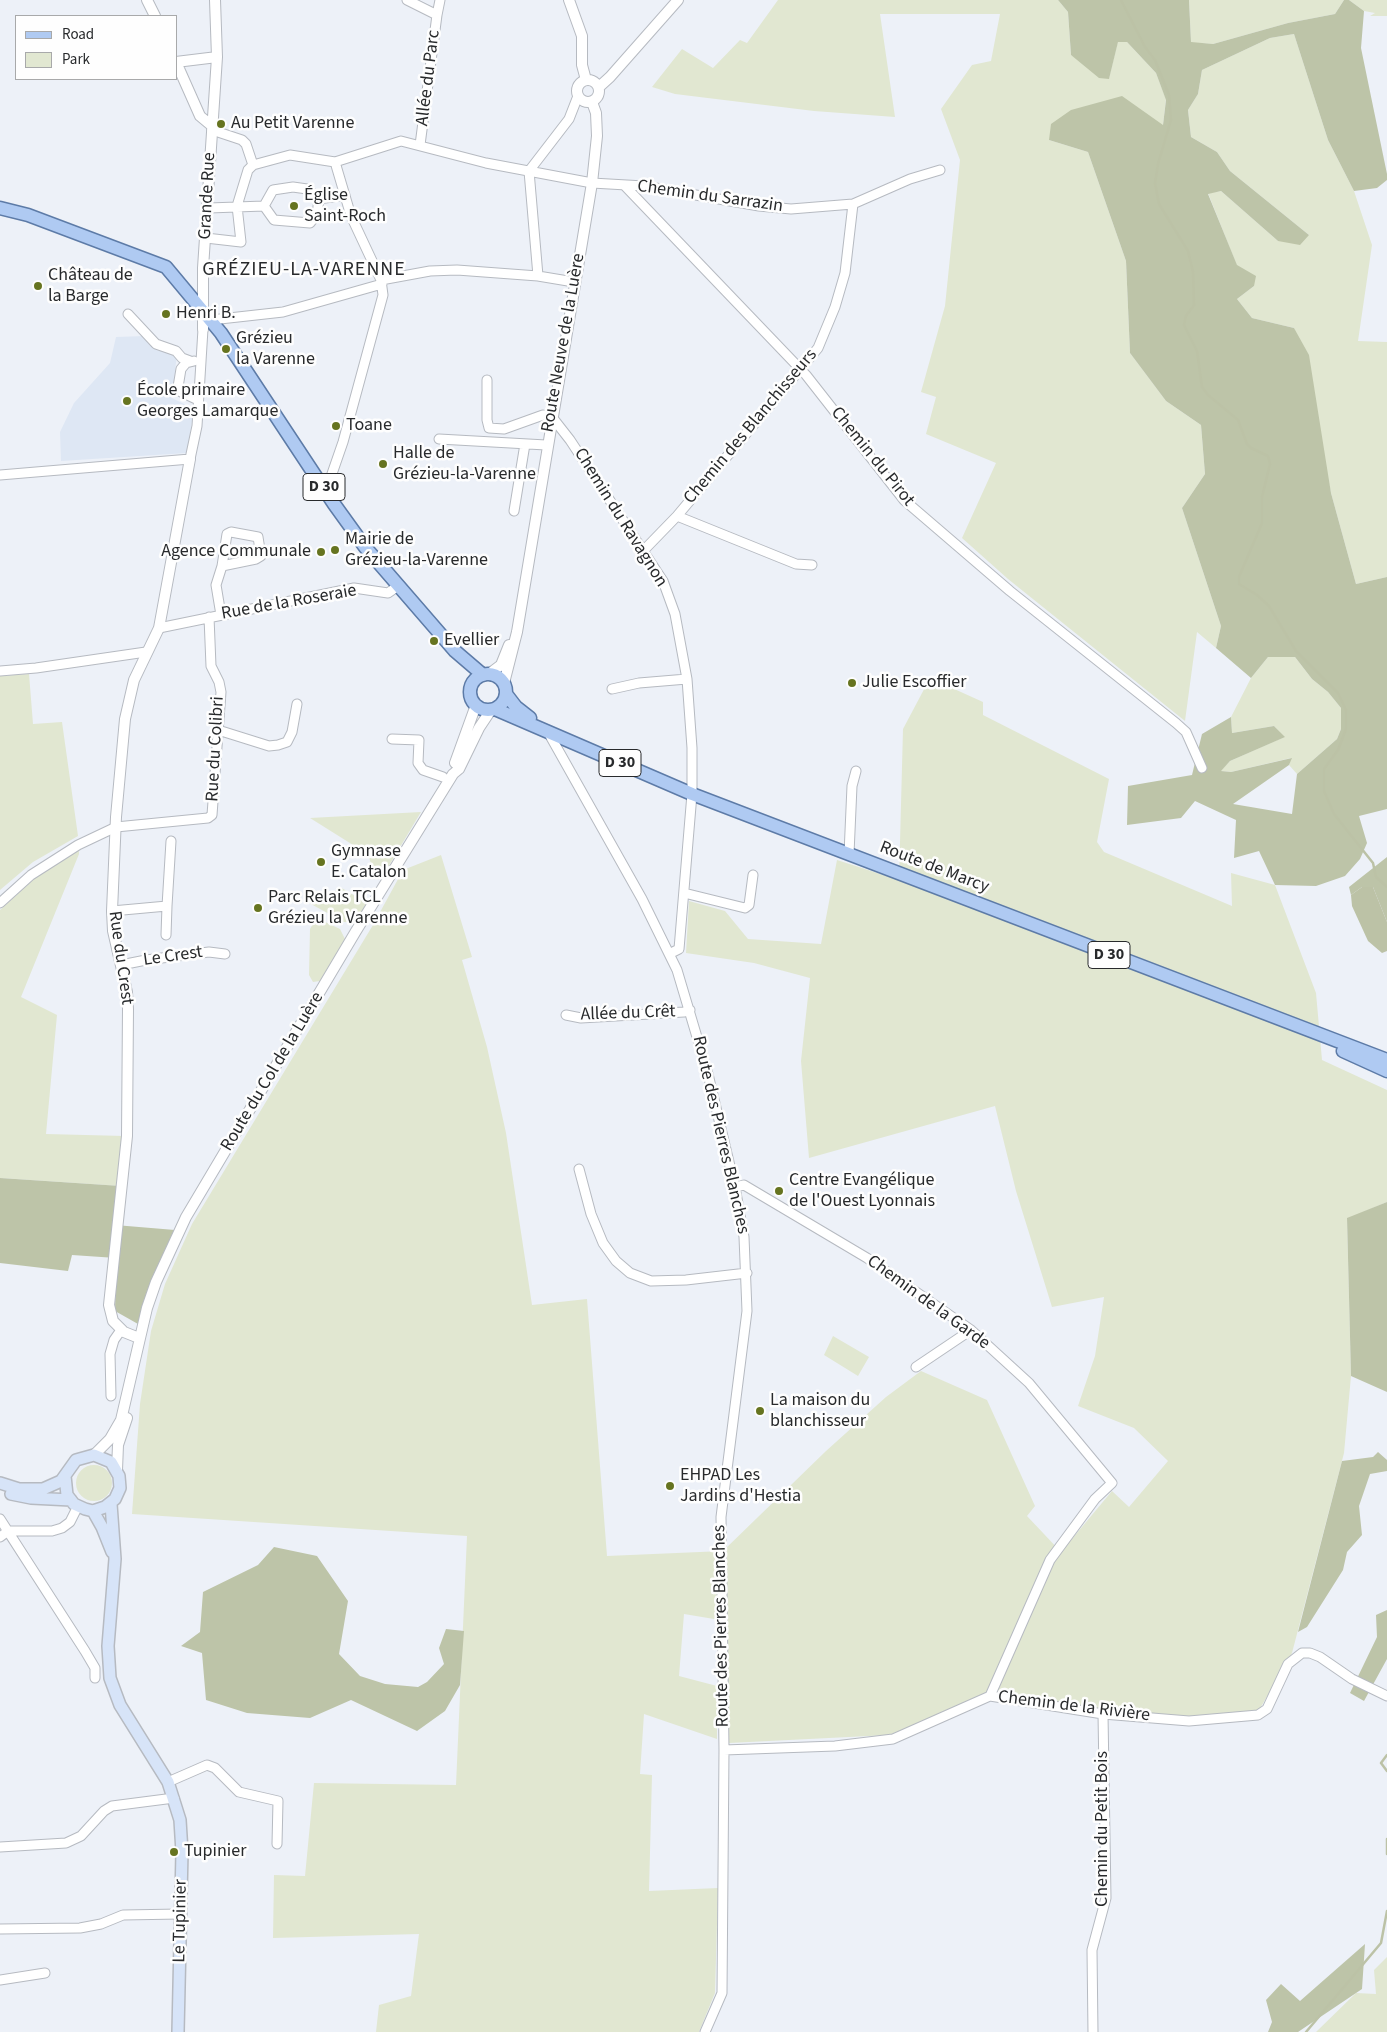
<!DOCTYPE html>
<html>
<head>
<meta charset="utf-8">
<style>
	body { margin:0 }
	#map { position:relative; width:1387px; height:2032px; overflow:hidden; background:#edf1f8; font-family:"Source Sans 3",sans-serif }
	canvas { display:block }
	.legend { position:absolute; left:15px; top:15px; width:162px; height:65px; box-sizing:border-box; background:#fefefe; border:1px solid #a8a9aa; margin:0; padding:6px 9px; list-style:none; font-size:15px; color:#282a2c }
	.legend li { display:flex; align-items:center; gap:10px; height:25px }
	.legend b { width:25px; border:1px solid #a8a9aa }
</style>
</head>
<body>
<div id="map">
<canvas width="1387" height="2032"></canvas>
<ul class="legend">
<li><b style="height:6px;background:#afcaf2"></b>Road</li>
<li><b style="height:14px;background:#e1e7d1"></b>Park</li>
</ul>
</div>
<script>
const ctx = document.querySelector('canvas').getContext('2d');
ctx.lineJoin = 'round';
function fill(path, color) { ctx.fillStyle = color; ctx.fill(path, 'evenodd'); }
const toPath = rows => new Path2D(rows.map(r => 'M' + r).join(''));
function stroke(path, color, width, dash) { ctx.strokeStyle = color; ctx.lineWidth = width; ctx.lineCap = dash ? 'butt' : 'round'; ctx.setLineDash(dash || []); ctx.stroke(path); }
function label(font, color, halo, rows, align = 'center') {
  ctx.font = font + ' "Source Sans 3",sans-serif'; ctx.lineWidth = 5; ctx.setLineDash([]); ctx.textBaseline = 'middle'; ctx.strokeStyle = halo; ctx.fillStyle = color; for (const [text, x, y, turn = 0] of rows) {
    ctx.save(); ctx.translate(x, y); ctx.rotate((+turn || 0) * Math.PI / 180); ctx.textAlign = isNaN(turn) ? turn : align; if (halo) ctx.strokeText(text, 0, 0); ctx.fillText(text, 0, 0); ctx.restore();
  }
}
fill(toPath([
	[145,336,156,350,177,354,172,398,194,409,187,453,61,461,60,432,74,403,110,363,116,337]
]), '#dee7f4');
fill(toPath([
	[778,0,1058,0,1068,12,1071,55,1109,78,1118,41,1127,42,1156,73,1166,99,1163,125,1049,140,1088,152,1126,261,1130,353,1166,401,1201,425,1205,474,1182,508,1221,626,1216,648,1197,632,1185,721,1008,579,962,538,996,463,926,434,936,397,921,392,945,306,960,160,941,109,972,65,991,61,1000,14,880,14,895,117,814,111,675,94,652,87,682,49,713,68,740,40,747,43],
	[1189,0,1344,0,1335,14,1288,23,1213,44,1191,43],
	[1349,0,1387,0,1387,16,1370,16,1375,13,1364,11],
	[1294,34,1328,140,1354,191,1372,245,1358,341,1387,342,1387,577,1356,584,1331,493,1294,328,1252,318,1237,299,1254,286,1237,266,1208,193,1221,191,1278,241,1309,235,1230,171,1217,152,1191,137,1188,110,1198,94,1202,70,1270,38],
	[1268,657,1295,657,1312,679,1328,692,1341,708,1341,729,1337,739,1297,774,1289,765,1291,758,1231,772,1220,771,1230,761,1284,737,1274,726,1232,733,1231,717,1251,678],
	[29,674,33,724,62,722,78,836,33,862,0,890,0,676],
	[930,678,983,702,983,715,1109,779,1097,842,1104,852,1232,906,1231,873,1275,885,1316,993,1322,1060,1387,1090,1387,1202,1347,1219,1351,1376,1344,1453,1292,1653,1258,1712,1190,1718,1103,1709,991,1693,889,1735,729,1743,726,1621,684,1614,679,1676,717,1686,717,1739,644,1714,640,1774,652,1775,649,1891,718,1888,715,1993,699,2032,376,2032,379,2005,411,1996,419,1934,273,1938,274,1875,305,1876,314,1783,456,1785,467,1536,132,1514,140,1404,151,1331,165,1284,192,1224,373,925,403,870,441,855,472,957,462,960,487,1047,506,1133,532,1305,587,1299,607,1556,723,1551,826,1451,886,1397,921,1371,987,1400,1035,1506,1027,1516,1061,1552,1112,1491,1129,1507,1168,1461,1134,1428,1078,1406,1095,1356,1104,1297,1052,1307,1016,1191,995,1106,809,1158,801,1061,810,978,754,963,686,953,689,901,725,911,748,939,821,944,837,860,899,880,903,729],
	[421,812,381,879,374,874,366,847,361,850,310,818],
	[79,849,79,854,21,997,57,1015,46,1134,125,1136,121,1186,0,1178,0,910,34,879],
	[340,887,367,903,356,923,344,922,309,903,326,899],
	[321,920,340,929,345,939,320,981,313,982,309,975,310,929,314,922],
	[833,1336,869,1357,858,1376,824,1355],
	'76 1483a18 18 0 1 1 36 0a18 18 0 1 1-36 0Z',
	[1387,1957,1387,2032,1316,2032,1356,1993,1376,1994,1374,1970]
]), '#e1e7d1');
fill(toPath([
	[1058,0,1189,0,1191,42,1213,44,1288,23,1335,14,1344,0,1349,0,1364,11,1361,48,1387,174,1387,180,1377,188,1354,191,1328,140,1294,34,1270,38,1202,70,1198,94,1188,110,1191,137,1217,152,1230,171,1309,235,1300,245,1278,241,1221,191,1208,194,1237,265,1256,276,1254,286,1237,299,1252,318,1294,328,1309,355,1331,493,1356,584,1387,577,1387,809,1359,816,1367,843,1360,859,1345,876,1316,886,1275,885,1259,851,1234,858,1236,820,1195,801,1181,818,1127,825,1128,786,1192,775,1202,734,1231,717,1232,733,1274,726,1285,737,1230,761,1221,771,1231,772,1292,758,1289,765,1233,804,1292,814,1297,774,1337,739,1341,729,1341,708,1328,692,1312,679,1295,657,1268,657,1251,678,1216,648,1221,626,1182,508,1205,474,1201,425,1166,401,1130,353,1126,261,1088,152,1049,140,1051,124,1071,110,1122,96,1163,125,1166,100,1156,73,1127,42,1118,42,1109,79,1099,78,1071,55,1068,12],
	[1387,857,1387,922,1373,887,1362,887,1351,895,1349,887],
	[0,1178,121,1186,115,1225,175,1230,150,1288,138,1324,115,1311,116,1258,72,1255,68,1271,0,1263],
	[1387,1202,1387,1392,1351,1376,1347,1218],
	[1378,1452,1387,1460,1387,1471,1370,1474,1359,1506,1362,1535,1347,1552,1343,1570,1307,1627,1298,1632,1342,1461,1373,1457],
	[274,1547,317,1556,348,1601,339,1654,360,1676,385,1684,418,1687,427,1682,444,1664,439,1648,446,1629,464,1631,460,1685,445,1711,417,1731,351,1700,310,1718,247,1713,206,1700,202,1653,181,1646,200,1632,203,1592,258,1565],
	[1387,1610,1387,1659,1364,1701,1350,1693,1377,1637,1376,1615],
	[1365,1944,1362,1989,1298,2032,1268,2032,1272,2022,1266,2000,1281,1984,1300,2001]
]), '#bdc4a8');
fill(toPath([
	[1362,887,1373,887,1387,922,1387,951,1382,953,1368,941,1352,906,1351,895]
]), '#bcc2a6');
stroke(toPath([
	[1121,0,1145,47,1155,60,1169,95,1171,120,1158,164,1155,183,1159,204,1188,251,1193,272,1194,305,1186,316,1184,325,1197,351,1202,387,1208,395,1238,420,1247,444,1251,448,1268,456,1270,464,1262,497,1262,523,1239,577,1239,584,1257,595,1269,606,1296,651,1338,693,1346,710,1346,729,1338,750,1324,769,1324,791,1334,814,1373,863,1376,877,1387,887],
	[1387,1755,1381,1763,1387,1771],
	[1387,1839,1387,1854],
	[1306,2032,1381,1943,1387,1911]
]), '#bcc2a6', 2.5);
const minor = toPath([
	[407,0,437,15,420,145],
	[437,15,440,0],
	[212,130,242,140,246,144,253,165],
	[253,165,290,155,335,162,401,141,486,163,592,183,644,186,759,206,791,209,853,204,910,179,940,170],
	[529,171,538,276],
	[529,171,569,119,578,96],
	[624,185,806,375,904,500,1010,591,1176,723,1186,732,1202,768],
	[293,187,307,189,319,199,317,214,310,223,274,220,264,206,273,190,293,187],
	[319,199,345,195],
	[209,208,264,206],
	[206,238,241,242,237,206,248,170,253,165],
	[381,280,430,271,457,270,538,276,574,282],
	[128,314,156,344,176,351,182,358,190,361],
	[211,320,283,312,382,284],
	[194,361,186,363,181,369,178,387,181,392,198,400],
	[487,380,487,420,489,428,504,429,543,415,552,417,570,440,663,581,675,614,687,679,692,748,692,794,679,949,671,953],
	[439,439,546,445],
	[0,475,190,459,197,426,203,329],
	[326,491,343,442,383,295,381,280,351,216,335,162],
	[514,511,525,444],
	[677,516,796,564,812,565],
	[644,550,677,516,818,348,835,307,845,273,853,204],
	[221,615,216,585,222,566,256,559,261,556,258,537,231,532,227,534,222,566],
	[159,628,354,588,388,593,398,586],
	[0,671,36,668,146,652],
	[612,689,639,683,687,679],
	[218,730,269,746,278,745,287,742,292,732,297,704],
	[548,732,642,899,677,970,708,1074,735,1187,744,1237,747,1311,721,1517,724,1750,722,1993,705,2032],
	[392,739,419,740,418,763,423,770,443,777],
	[849,854,852,786,856,771],
	[684,893,745,908,749,905,753,875],
	[0,903,31,875,78,845,116,827,208,818,212,815,221,692,219,682,211,666,209,617],
	[167,906,171,841],
	[112,911,167,906,166,935],
	[121,965,146,960,209,952,225,954],
	[566,1015,581,1018,684,1012,690,1010],
	[579,1169,591,1214,603,1243,616,1261,630,1273,651,1281,686,1280,747,1273],
	[735,1187,744,1185,867,1258,971,1330,1029,1383,1112,1483,1095,1499,1050,1560,990,1696],
	[916,1367,971,1330],
	[111,1396,110,1354,114,1340,121,1330],
	[0,1519,85,1651,95,1668,95,1678],
	[0,1537,8,1531,52,1531,62,1528,70,1522,78,1506],
	[724,1750,835,1746,893,1739,990,1696,1103,1714,1189,1721,1258,1715,1267,1709,1288,1664,1302,1653,1310,1653,1320,1657,1352,1679,1387,1696],
	[168,1782,207,1765,215,1768,239,1792,278,1801,277,1844],
	[0,1847,66,1843,81,1836,104,1811,112,1806,174,1798],
	[0,1929,80,1928,101,1924,123,1915,180,1914],
	[0,1980,45,1973],
	[1093,2032,1092,1950,1106,1898,1103,1714]
]);
const tertiary = toPath([
	[147,0,155,16],
	[569,0,582,36,582,65,586,80],
	[176,62,200,116,212,126],
	[176,62,217,57],
	'577 91a11 11 0 1 1 22 0a11 11 0 1 1-22 0Z',
	[599,87,610,77,678,0],
	[203,329,203,268,217,57,215,0],
	[489,674,501,665,509,645],
	[504,683,517,632,592,183,597,136,596,113,592,102],
	[455,763,476,705],
	[139,1338,124,1332,113,1321,109,1305,127,1136,128,1009,127,992,113,931,112,911,116,817,125,719,134,680,159,628,190,459],
	[94,1455,110,1439,121,1420,147,1308,156,1282,186,1217,356,931,453,774,459,769,479,728,491,710],
	[117,1470,118,1445,127,1418]
]);
const secondary = toPath([
	[0,1483,19,1489,43,1489,61,1481,76,1460,94,1455,111,1462,119,1476,120,1488,115,1499,105,1507,93,1511,85,1509,74,1504,67,1495,65,1476],
	[11,1494,31,1498,71,1500],
	[111,1504,115,1559,108,1646,110,1678,120,1705,168,1782,180,1820,182,1852,178,2032],
	[93,1511,102,1527,112,1552]
]);
const primary = toPath([
	[0,208,28,215,166,267,221,333,334,504,365,547,455,651,483,675],
	'470 692a18 18 0 1 1 36 0a18 18 0 1 1-36 0Z',
	[506,694,516,707,530,718],
	[495,709,692,794,1387,1060],
	[1343,1051,1387,1071]
]);
stroke(minor, '#b6bac1', 11);
stroke(tertiary, '#b6bac1', 12);
stroke(secondary, '#b6bac1', 14);
stroke(primary, '#5d7ba7', 15);
stroke(minor, '#fff', 9);
stroke(tertiary, '#fff', 10);
stroke(secondary, '#d7e4f8', 11);
stroke(primary, '#afcaf2', 12);
for (const [x, y, r, color] of [
	[221,124,5,"#667420"],
	[294,206,5,"#667420"],
	[38,286,5,"#667420"],
	[166,314,5,"#667420"],
	[226,349,5,"#667420"],
	[127,401,5,"#667420"],
	[336,426,5,"#667420"],
	[383,464,5,"#667420"],
	[335,550,5,"#667420"],
	[321,552,5,"#667420"],
	[434,641,5,"#667420"],
	[852,683,5,"#667420"],
	[321,862,5,"#667420"],
	[258,908,5,"#667420"],
	[779,1191,5,"#667420"],
	[760,1411,5,"#667420"],
	[670,1486,5,"#667420"],
	[174,1852,5,"#667420"]
]) { const dot = new Path2D(); dot.arc(x, y, r, 0, 2 * Math.PI); ctx.fillStyle = color; ctx.fill(dot); stroke(dot, '#fefefe', 2); }
for (const [x, y, w] of [
	[324,487,42],
	[620,763,42],
	[1109,955,42]
]) { const box = new Path2D(); box.roundRect(x - w / 2, y - 13.5, w, 27, 4); ctx.fillStyle = '#fefefe'; ctx.fill(box); stroke(box, '#282a2c', 1); }
label('bold 16px', '#282a2c', null, [
	["D 30",324,487],
	["D 30",620,763],
	["D 30",1109,955]
]);
label('18px', '#282a2c', '#fefefe', [
	["Allée du Parc",429,78,-83],
	["Grande Rue",208,196,-87],
	["Chemin du Sarrazin",710,197,8],
	["Route Neuve de la Luère",564,343,-80],
	["Chemin des Blanchisseurs",751,427,-50],
	["Chemin du Pirot",872,457,51],
	["Chemin du Ravagnon",620,518,58],
	["Rue de la Roseraie",289,603,-10],
	["Rue du Colibri",216,749,-87],
	["Route de Marcy",934,868,21],
	["Le Crest",173,957,-8],
	["Rue du Crest",120,958,82],
	["Allée du Crêt",628,1014,-2],
	["Route du Col de la Luère",273,1072,-59],
	["Route des Pierres Blanches",720,1135,77],
	["Chemin de la Garde",928,1303,36],
	["Route des Pierres Blanches",722,1626,-91],
	["Chemin de la Rivière",1074,1707,7],
	["Chemin du Petit Bois",1103,1829,-90],
	["Le Tupinier",181,1921,-89]
]);
label('18px', '#282a2c', '#fefefe', [
	["Au Petit Varenne",231,124],
	["Église",304,196],
	["Saint-Roch",304,217],
	["Château de",48,276],
	["la Barge",48,297],
	["Henri B.",176,314],
	["Grézieu",236,339],
	["la Varenne",236,360],
	["École primaire",137,391],
	["Georges Lamarque",137,412],
	["Toane",346,426],
	["Halle de",393,454],
	["Grézieu-la-Varenne",393,475],
	["Mairie de",345,540],
	["Grézieu-la-Varenne",345,561],
	["Agence Communale",311,552,"right"],
	["Evellier",444,641],
	["Julie Escoffier",862,683],
	["Gymnase",331,852],
	["E. Catalon",331,873],
	["Parc Relais TCL",268,898],
	["Grézieu la Varenne",268,919],
	["Centre Evangélique",789,1181],
	["de l'Ouest Lyonnais",789,1202],
	["La maison du",770,1401],
	["blanchisseur",770,1422],
	["EHPAD Les",680,1476],
	["Jardins d'Hestia",680,1497],
	["Tupinier",184,1852]
], 'left');
ctx.letterSpacing = '1px';
label('20px', '#282a2c', '#fefefe', [
	["GRÉZIEU-LA-VARENNE",304,271]
]);
ctx.letterSpacing = '0px';
</script>
</body>
</html>
